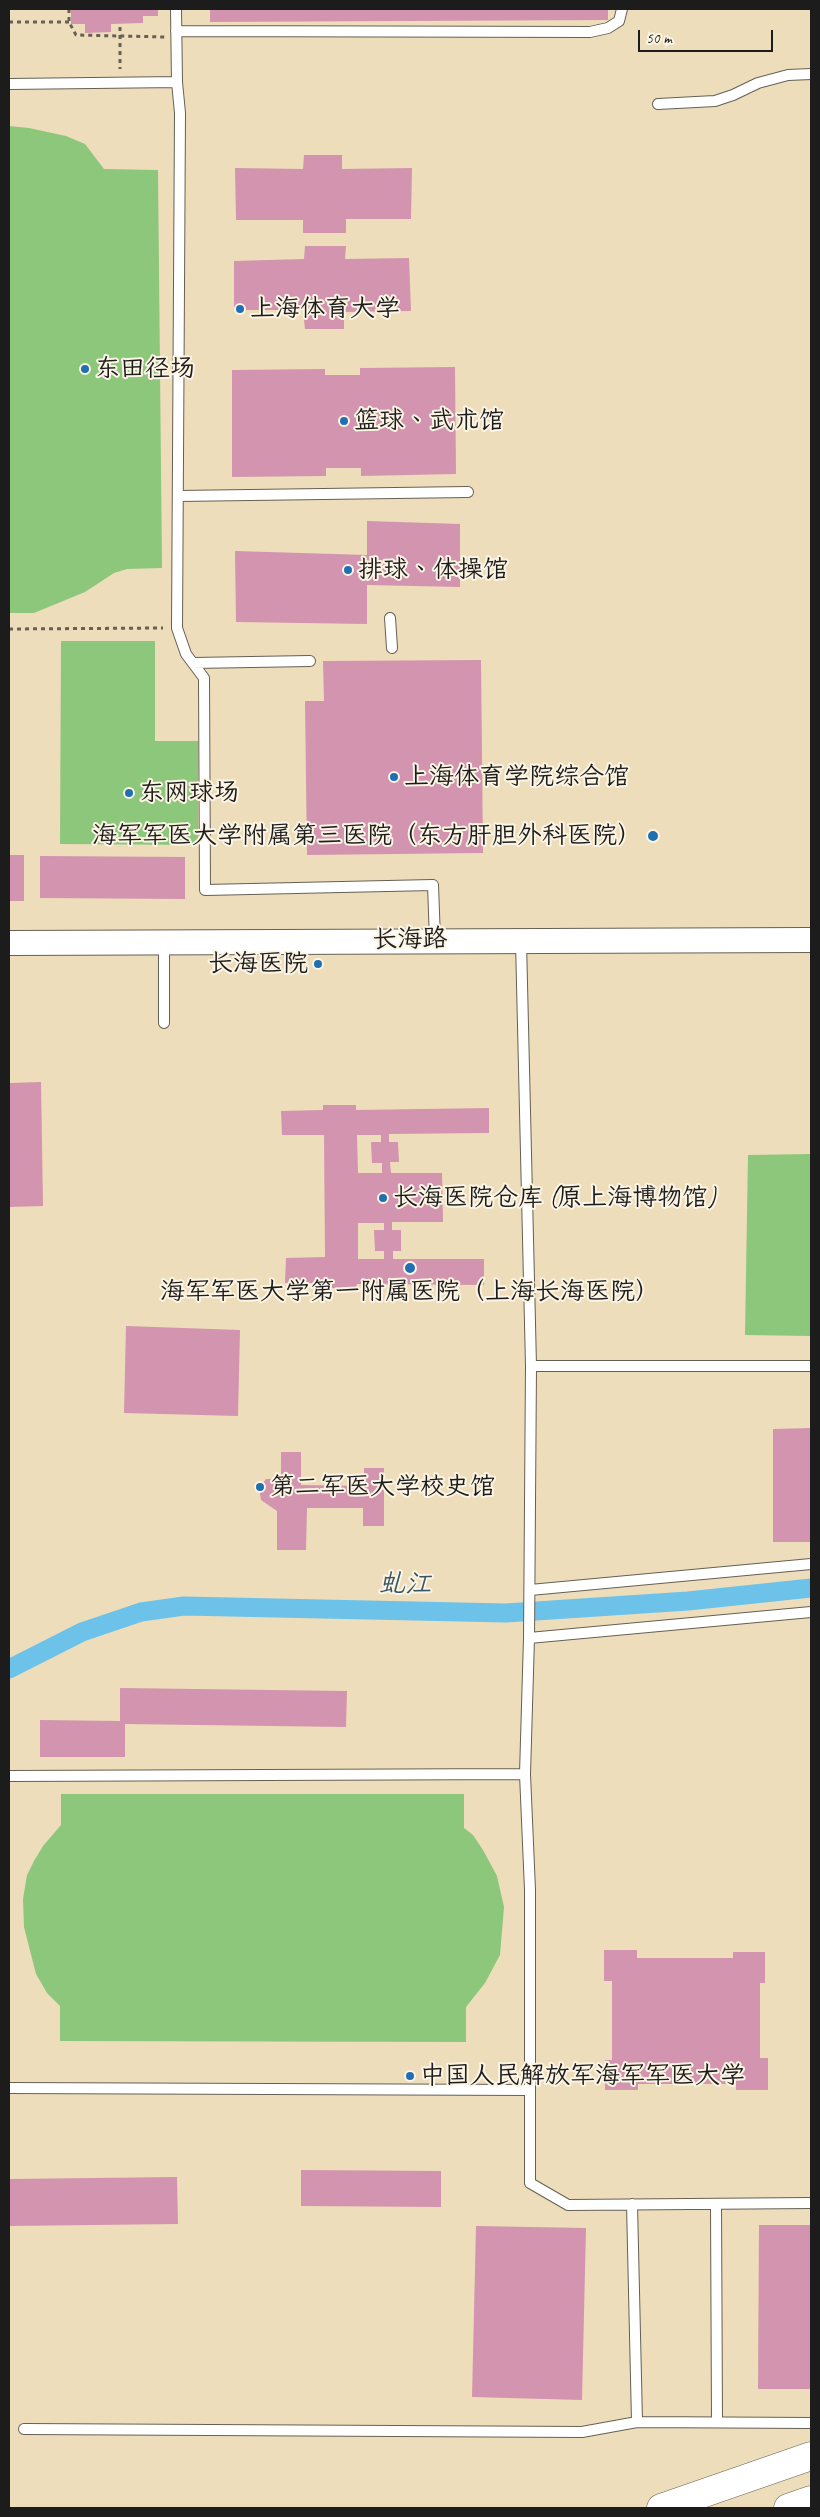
<!DOCTYPE html>
<html>
<head>
<meta charset="utf-8">
<style>
	body { margin:0 }
	#map { position:relative; width:820px; height:2517px; overflow:hidden; background:#edb; font-family:Caveat,sans-serif }
	canvas { display:block }
	.frame { position:absolute; inset:0; border:10px solid #1c1c1c; pointer-events:none }
	.scale { position:absolute; left:638px; top:30px; width:135px; height:22px; box-sizing:border-box; border:2px solid #1c1c1c; border-top:0; padding-left:6px; font-size:15px; line-height:18px; white-space:nowrap; color:#1c1c1c; -webkit-text-stroke:4px #fcf5e5; paint-order:stroke }
</style>
</head>
<body>
<div id="map">
<canvas width="820" height="2517"></canvas>
<div class="frame"></div>
<div class="scale">50 m</div>
</div>
<script>
const ctx = document.querySelector('canvas').getContext('2d');
ctx.lineJoin = 'round';
function fill(path, color) { ctx.fillStyle = color; ctx.fill(path, 'evenodd'); }
const toPath = rows => new Path2D(rows.map(r => 'M' + r).join(''));
function stroke(path, color, width, dash) { ctx.strokeStyle = color; ctx.lineWidth = width; ctx.lineCap = dash ? 'butt' : 'round'; ctx.setLineDash(dash || []); ctx.stroke(path); }
function label(font, color, halo, rows, align = 'center') {
  ctx.font = font + ' Caveat,"LXGW WenKai TC",sans-serif'; ctx.lineWidth = 4; ctx.setLineDash([]); ctx.textBaseline = 'middle'; ctx.strokeStyle = halo; ctx.fillStyle = color; for (const [text, x, y, turn = 0] of rows) {
    ctx.save(); ctx.translate(x, y); ctx.rotate((+turn || 0) * Math.PI / 180); ctx.textAlign = isNaN(turn) ? turn : align; if (halo) ctx.strokeText(text, 0, 0); ctx.fillText(text, 0, 0); ctx.restore();
  }
}
fill(toPath([
	[9,126,29,128,66,136,85,144,104,169,158,170,162,568,127,569,114,573,85,592,34,613,9,613],
	[61,641,155,641,155,741,198,741,198,845,60,844],
	[811,1154,811,1336,745,1335,748,1155],
	[61,1794,464,1794,464,1828,473,1835,483,1850,497,1876,504,1907,500,1955,485,1983,466,2007,466,2042,60,2041,60,2006,47,1993,36,1974,24,1927,23,1899,27,1875,34,1861,43,1846,61,1825]
]), '#8cc77b');
stroke(toPath([
	[9,1669,82,1632,141,1612,184,1606,506,1613,688,1601,811,1588]
]), '#6cc2e8', 19);
fill(toPath([
	[71,9,158,9,158,16,143,16,143,23,111,24,111,32,85,33,85,24,71,24],
	[210,9,608,9,608,20,210,22],
	[304,155,342,155,342,169,412,168,411,219,346,219,346,233,303,233,303,220,236,220,235,168,303,169],
	[305,246,346,246,345,259,409,258,411,311,344,312,344,329,305,329,303,310,234,310,234,261,304,259],
	[455,367,456,474,361,476,361,468,326,468,326,476,232,477,232,370,325,369,325,375,360,375,360,368],
	[367,521,460,524,460,587,367,585,367,624,236,622,235,551,367,555],
	[481,660,483,853,307,855,305,701,324,701,323,661],
	[9,855,24,855,24,901,9,901],
	[40,856,185,857,185,899,40,898],
	[41,1082,43,1206,9,1207,9,1083],
	[323,1105,356,1105,356,1110,489,1108,489,1133,389,1134,389,1142,398,1142,399,1162,390,1162,391,1173,442,1173,443,1222,392,1222,392,1230,401,1230,401,1251,393,1251,393,1259,484,1259,484,1285,357,1284,356,1288,327,1288,327,1283,285,1283,286,1258,325,1257,324,1135,282,1135,281,1111,323,1110],
	[357,1135,381,1135,381,1142,371,1142,372,1163,382,1163,382,1173,358,1173],
	[358,1223,384,1223,384,1230,374,1230,375,1251,384,1251,384,1259,358,1259],
	[126,1326,240,1330,238,1416,124,1413],
	[811,1428,811,1542,773,1542,773,1429],
	[281,1452,301,1452,301,1485,364,1486,364,1468,384,1468,384,1526,363,1526,363,1508,307,1508,306,1550,277,1550,277,1511,261,1500,259,1488,266,1479,281,1479],
	[120,1688,347,1691,346,1727,125,1724,125,1757,40,1757,40,1720,120,1721],
	[604,1950,637,1950,637,1958,733,1958,733,1952,765,1952,765,1983,760,1983,760,2058,768,2058,768,2090,736,2090,736,2084,638,2084,638,2090,605,2090,605,2060,612,2060,612,1981,604,1981],
	[301,2170,441,2171,441,2207,301,2206],
	[177,2177,178,2224,9,2226,9,2179],
	[759,2225,811,2225,811,2389,758,2389],
	[476,2226,586,2228,582,2400,472,2397]
]), '#d294ae');
const service = toPath([
	[176,9,177,82,180,113,177,628,186,654,204,678,205,890,433,885,435,940],
	[176,31,590,32,608,28,619,21,622,9],
	[9,84,177,82],
	[658,104,715,101,733,95,758,83,788,75,811,74],
	[178,496,468,492],
	[390,618,392,648],
	[193,663,310,661],
	[521,941,531,1366,529,1638,525,1774,530,1890,530,2183,568,2205,811,2203],
	[164,942,164,1023],
	[531,1366,811,1366],
	[530,1590,811,1564],
	[529,1638,811,1612],
	[9,1776,525,1774],
	[9,2088,530,2090],
	[632,2204,637,2422],
	[716,2204,717,2422],
	[24,2429,582,2432,637,2422,811,2423]
]);
const tertiary = toPath([
	[9,943,811,940]
]);
const primary = toPath([
	[661,2508,811,2456]
]);
const trunk = toPath([
	[788,2508,811,2500]
]);
stroke(service, '#666054', 12);
stroke(tertiary, '#666054', 26);
stroke(primary, '#666054', 29);
stroke(trunk, '#666054', 29);
stroke(toPath([
	[69,9,69,22,76,35,165,37],
	[9,22,69,22],
	[120,27,120,69],
	[9,629,163,628]
]), '#666054', 3, [4, 4]);
stroke(service, '#fff', 10);
stroke(tertiary, '#fff', 24);
stroke(primary, '#fff', 28);
stroke(trunk, '#fff', 28);
for (const [x, y, r, color] of [
	[240,309,5,"#1f6fb2"],
	[85,369,5,"#1f6fb2"],
	[344,421,5,"#1f6fb2"],
	[348,570,5,"#1f6fb2"],
	[394,777,5,"#1f6fb2"],
	[129,793,5,"#1f6fb2"],
	[653,836,6,"#1f6fb2"],
	[318,964,5,"#1f6fb2"],
	[383,1198,5,"#1f6fb2"],
	[410,1268,6,"#1f6fb2"],
	[260,1487,5,"#1f6fb2"],
	[410,2076,5,"#1f6fb2"]
]) { const dot = new Path2D(); dot.arc(x, y, r, 0, 2 * Math.PI); ctx.fillStyle = color; ctx.fill(dot); stroke(dot, '#fcf5e5', 2); }
label('25px', '#1c1c1c', '#fcf5e5', [
	["上海体育大学",250,309],
	["东田径场",95,369],
	["篮球、武术馆",354,421],
	["排球、体操馆",358,570],
	["上海体育学院综合馆",404,777],
	["东网球场",139,793],
	["海军军医大学附属第三医院（东方肝胆外科医院）",642,836,"right"],
	["长海医院",308,964,"right"],
	["长海医院仓库 (原上海博物馆)",393,1198],
	["海军军医大学第一附属医院（上海长海医院）",410,1292,"center"],
	["第二军医大学校史馆",270,1487],
	["中国人民解放军海军军医大学",420,2076]
], 'left');
label('25px', '#1c1c1c', '#fcf5e5', [
	["长海路",410,940,-1]
]);
label('italic 26px', '#385663', '#fcf5e5', [
	["虬江",405,1585,1]
]);
</script>
</body>
</html>
